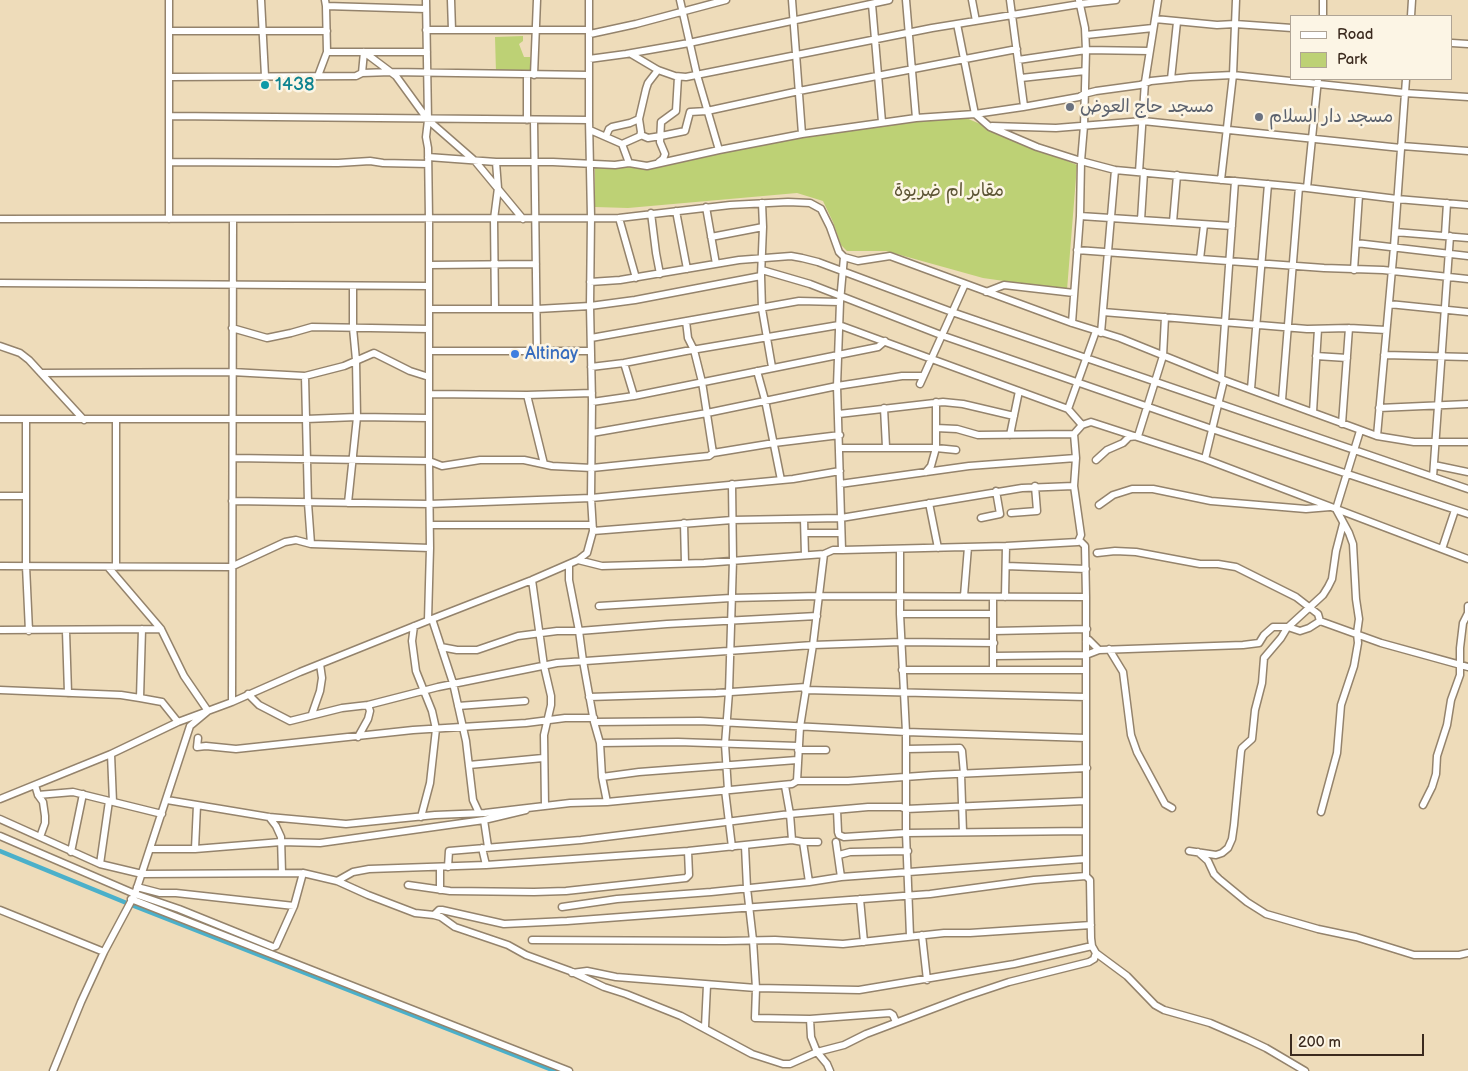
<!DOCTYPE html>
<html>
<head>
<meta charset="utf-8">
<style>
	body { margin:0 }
	#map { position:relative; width:1468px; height:1071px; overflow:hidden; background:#eedcba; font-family:"Balsamiq Sans",sans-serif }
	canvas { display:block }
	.legend { position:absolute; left:1290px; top:15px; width:162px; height:65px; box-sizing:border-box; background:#fcf5e5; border:1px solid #afa495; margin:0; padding:6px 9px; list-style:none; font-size:15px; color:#3b2a1e }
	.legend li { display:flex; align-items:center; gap:10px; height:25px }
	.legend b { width:25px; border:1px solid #afa495 }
	.scale { position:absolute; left:1290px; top:1034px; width:134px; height:22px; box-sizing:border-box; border:2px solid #3b2a1e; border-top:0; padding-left:6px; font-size:15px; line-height:18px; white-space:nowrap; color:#3b2a1e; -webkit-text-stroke:4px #fcf5e5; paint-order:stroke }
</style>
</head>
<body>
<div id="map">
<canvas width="1468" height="1071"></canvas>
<ul class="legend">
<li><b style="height:6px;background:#fff"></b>Road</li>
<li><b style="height:14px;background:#bdd175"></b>Park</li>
</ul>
<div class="scale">200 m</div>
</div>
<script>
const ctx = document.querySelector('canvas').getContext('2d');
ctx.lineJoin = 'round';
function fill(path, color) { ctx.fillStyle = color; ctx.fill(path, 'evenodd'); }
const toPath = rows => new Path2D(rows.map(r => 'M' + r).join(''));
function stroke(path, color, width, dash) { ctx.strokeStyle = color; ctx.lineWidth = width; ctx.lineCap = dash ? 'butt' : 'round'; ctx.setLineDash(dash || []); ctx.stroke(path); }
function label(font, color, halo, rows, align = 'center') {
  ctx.font = font + ' "Balsamiq Sans","Playpen Sans Arabic",sans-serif'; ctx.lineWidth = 5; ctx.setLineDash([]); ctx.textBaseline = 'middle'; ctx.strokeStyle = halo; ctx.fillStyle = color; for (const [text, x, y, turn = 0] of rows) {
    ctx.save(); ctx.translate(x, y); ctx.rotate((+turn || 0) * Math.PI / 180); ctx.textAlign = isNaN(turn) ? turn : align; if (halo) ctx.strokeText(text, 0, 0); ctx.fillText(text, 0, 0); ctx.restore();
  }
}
fill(toPath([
	[523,36,523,41,519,44,524,57,530,57,530,71,496,72,495,37],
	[959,115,1077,165,1067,290,983,278,886,251,847,251,841,245,833,222,823,201,797,193,628,208,595,207,595,164,651,166,785,139]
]), '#bdd175');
stroke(toPath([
	[0,851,129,904,555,1071]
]), '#4bb0ca', 4.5);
const minor = toPath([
	[169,0,169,219],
	[261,0,265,76],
	[426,0,428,120,426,137,428,148,429,219,429,461,430,548,428,620],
	[451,0,452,30],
	[680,0,697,75,719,150],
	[792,0,802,134],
	[906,0,916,118],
	[972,0,976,21],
	[1010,0,1024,106],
	[872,4,882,122],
	[326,6,426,9],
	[1323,16,1323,0],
	[1411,16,1412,0],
	[1155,19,1217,25,1235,24,1292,28],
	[957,24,975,114,990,127,1037,147,1081,161,1115,170,1299,187,1397,199,1468,205],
	[426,30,589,30],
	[169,31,327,31],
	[590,34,636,24,726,0],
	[1086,35,1153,28],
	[1452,43,1468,44],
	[327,52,427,52],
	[364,52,396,76,428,120,475,161,523,219],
	[631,54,658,70,675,76,686,77,932,28,1080,4,1116,0],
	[589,59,626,54,689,43,889,0],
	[1018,60,1086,50,1149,51],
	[362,73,364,52],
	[534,75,537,0],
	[318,76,327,52,326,6,325,0],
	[170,77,356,76,362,73,391,72,589,75],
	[1021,78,1085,71],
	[1171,79,1177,22],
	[169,116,589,120],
	[527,120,527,75],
	[534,120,537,352],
	[992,126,1056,128,1143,121,1401,148],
	[590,130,622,144,640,136,641,132,639,119,646,89,648,83,658,70],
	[641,135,648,138,661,136,685,131,690,112,707,111,799,91,1017,49],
	[606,136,609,129,612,127,630,123,639,119],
	[622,144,629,163],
	[1402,146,1468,151],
	[428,157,496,162,553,162,615,165,629,163,647,166,719,150,802,134,916,118,975,114,1023,107,1079,97,1084,94,1096,91,1140,85,1151,81,1190,77,1233,75,1405,93,1468,97],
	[169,162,338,163,370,161,383,163,428,164],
	[659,162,663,159,665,154,660,142,661,122,676,111,678,77],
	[1139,172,1145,82,1158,0],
	[1221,180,1233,75,1236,0],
	[1307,188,1318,79],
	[762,203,763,227,761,276,762,309,772,367],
	[706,207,716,264],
	[676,211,687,269],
	[651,213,656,253,660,274],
	[1080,216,1232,226],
	[619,218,636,278],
	[0,219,619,218,730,205,788,202,810,203,821,209,830,227,839,252,844,257,858,261,890,256,1072,323,1120,338,1224,380,1377,436,1414,442,1468,442],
	[1141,220,1144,172],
	[1173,222,1177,175],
	[1395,232,1468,238],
	[1445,235,1447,203],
	[711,237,763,227],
	[1356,243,1468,256],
	[1077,250,1324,268,1383,270,1468,279],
	[1200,259,1204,225],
	[429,265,536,264],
	[762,270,810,284,941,335,1212,429,1468,514],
	[1354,270,1359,195],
	[590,282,620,280,739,260,791,256,802,258,818,262,952,312,1468,489],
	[0,283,429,286],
	[986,292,1004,285,1074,293],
	[1389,304,1468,312],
	[429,309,537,309,590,306,635,300,761,276],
	[495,309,494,219,498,188,496,162],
	[1103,312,1307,329,1349,328,1386,330],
	[686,321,688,338,694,350,702,382,713,453],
	[1072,323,1080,216,1081,161,1084,126,1086,50,1085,28,1079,0],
	[232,328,267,338,291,333,312,327,429,329],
	[1101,333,1115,170],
	[591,338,799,301,840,302],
	[0,346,20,353,29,360,84,420],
	[429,351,591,351],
	[1384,355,1468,357],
	[1316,356,1347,358],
	[624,363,634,396],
	[591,367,624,363,686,351,839,325,1068,409,1082,425],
	[757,371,765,400,781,480],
	[41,373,232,372,305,376,344,366,374,353,410,371,429,377],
	[305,376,308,503,311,544,430,548],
	[1221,379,1235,181],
	[920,384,965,284],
	[1251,389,1268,184],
	[429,394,527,395,592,393],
	[527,395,544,464],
	[1282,400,1299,187],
	[592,402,634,396,878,347,885,341],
	[884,408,886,447],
	[1379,408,1468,404],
	[1068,409,1096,331],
	[1313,412,1318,329],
	[839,414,943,402,963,404,1014,416],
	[0,419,306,419,357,417,429,418],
	[26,420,26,566,29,631],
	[116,420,116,567],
	[1342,424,1349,328],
	[936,428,957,429,978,435,1074,434],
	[592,433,707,413,837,386,902,376,923,376],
	[1010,435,1019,391],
	[1377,436,1394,247,1406,79],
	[840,448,936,448,956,450],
	[233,458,429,461,442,466,480,460,524,460,552,466,592,468,709,456,713,453,774,443,840,435],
	[1205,459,1224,380],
	[1096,460,1107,450,1123,443,1129,437,1138,436,1163,356,1165,317],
	[1434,465,1468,472],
	[926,472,931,466,936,448,936,402],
	[1433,477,1450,236],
	[840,484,969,466,1076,458],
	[0,496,26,496],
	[232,501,429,504,591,498,793,479,840,471],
	[348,503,357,417,356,360,353,328,353,286],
	[929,503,938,548],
	[1099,505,1113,495,1132,489,1153,489,1211,501,1235,503,1306,509,1330,507],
	[1011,513,1037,511,1035,486],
	[981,518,1000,514,996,491],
	[804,519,805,555],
	[684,523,685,563],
	[430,525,592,525],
	[593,531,732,520,841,518,1022,488,1074,486],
	[805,533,841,533],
	[900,549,900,614,906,732,906,833,910,936],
	[1442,549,1455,510],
	[842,550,837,386,840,302,844,257],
	[1097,553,1115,551,1136,552,1200,564,1218,564,1236,567,1296,597,1318,614,1320,621],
	[578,560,602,566,704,563,824,554],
	[569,564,569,580,579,631,583,661,594,722,600,743,602,777,607,802],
	[0,566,231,567,285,542,296,540,311,544],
	[1006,566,1086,569],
	[532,580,544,666,551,696,551,705,544,735,545,806],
	[964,596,968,547],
	[993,597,993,670],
	[1005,597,1006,546],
	[599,606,731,598,819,596,1086,597],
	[900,614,993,614],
	[432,619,453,683,466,741,473,800,479,813],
	[414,626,412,641,416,671,432,711,436,729,430,783,421,817],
	[0,630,161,629],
	[66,631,68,693],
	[994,631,1087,629],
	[1086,642,1089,640,1099,650],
	[441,647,457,650,477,650,518,636,557,631,579,631,667,624,817,616],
	[1109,649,1123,672,1131,735,1137,752,1165,804,1172,808],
	[994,656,1086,655,1099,650,1243,645,1259,643,1264,635,1273,627,1288,627,1300,631,1309,628,1320,621,1381,643,1468,667],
	[902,670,1086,670],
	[0,690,121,695,140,698,162,702,178,722],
	[805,690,1086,697],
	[248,694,259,705,290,721,342,708,368,705,438,687,557,663,813,645,901,642,994,643],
	[589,697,716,693,806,687],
	[140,698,142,629],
	[232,702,233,219],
	[458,706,525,701],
	[312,714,320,691,322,678,320,664],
	[594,722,700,721,906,732,1086,738],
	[358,737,368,719,370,711,368,705],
	[198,738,197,747,206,746,236,749,413,730,526,723,565,718,594,718],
	[600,743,678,742,798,746],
	[906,749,960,748,962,751,964,774],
	[798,750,826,750],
	[111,754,113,802],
	[469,765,543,758],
	[961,774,963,832],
	[602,777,639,772,797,760],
	[797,781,848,781,933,775,1087,768],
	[35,785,38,795,73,792,162,814],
	[785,786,790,814,792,840],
	[725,790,732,847],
	[728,790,725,744,729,692,733,560,732,484],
	[38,795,43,802,45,816,45,823,40,837],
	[0,799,111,754,178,722,232,702,300,672,432,619,532,580,578,560,587,553,593,531,591,498,592,402,590,306,591,217,589,120,589,0],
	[167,800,269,817,346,824,435,815,485,813,570,803,607,802,792,784,797,781,800,727,813,645,824,554,833,550,842,550,1006,546,1078,542,1081,535,1074,486,1076,458,1074,434,1082,425,1091,422,1205,459,1468,559],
	[1423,805,1432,787,1436,774,1437,756,1447,725,1451,700,1460,675,1460,648,1463,623,1468,613,1468,606],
	[837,810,838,832,839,835,844,837,906,833,1086,831],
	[1321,812,1337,753,1341,705,1354,666,1358,643,1357,633,1359,619,1356,599,1353,544,1349,533,1336,509,1360,431],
	[269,817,276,826,281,837,282,873],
	[0,819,100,864,142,874,303,873,337,881,368,895,415,913,434,915,441,917,455,927,508,945,526,955,570,971,604,987,626,994,681,1016,752,1054,783,1064,790,1064,817,1052,844,1045,866,1034,964,997,1009,982,1089,962,1094,959,1096,953,1092,946,1091,938,1090,880,1086,876,1086,597,1085,546,1080,541],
	[484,820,488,847],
	[0,836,135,894,179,909,273,947,276,946,294,906,303,873],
	[803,842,809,882],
	[836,842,841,877],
	[745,846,747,888,753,940,756,988,755,1018,810,1019,890,1013,893,1015,896,1022],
	[482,848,486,865],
	[150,849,195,849,281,842,320,843,484,820,526,810],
	[195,849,197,805],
	[1189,851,1216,855,1222,853,1228,848,1232,839,1234,825,1241,751,1242,748,1252,739,1255,710,1262,683,1264,658,1281,638,1287,628,1323,595,1328,587,1332,579,1336,551,1343,524],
	[71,852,83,794],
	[1198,852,1208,861,1214,874,1219,879,1247,902,1266,914,1318,929,1356,937,1414,955,1459,955,1468,953],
	[839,855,850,852,908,851],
	[100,864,109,801],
	[448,867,449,851,581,840,790,814,868,807,901,807,906,809,1085,801],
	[337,881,353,872,369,869,486,865,688,851,792,840,803,842,818,842],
	[408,885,450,891,534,892,566,891,686,878,689,875,688,851],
	[137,887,160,893,176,893,294,906],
	[440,890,440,868],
	[131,899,569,1071],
	[860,899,864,942],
	[562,907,617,899,711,892,809,882,841,877,1085,859],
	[0,910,104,952],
	[434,915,439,910,442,910,504,924,567,921,930,894,1034,880,1086,876],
	[922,935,927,980],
	[532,940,725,941,775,940,843,944,944,933,970,933,1091,925],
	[1096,953,1127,976,1155,1005,1164,1010,1210,1023,1247,1039,1266,1048,1305,1071],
	[572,973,587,971,616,977,756,988,859,990,1014,964,1092,946],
	[810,1019,811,1037,817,1052,827,1064,830,1071],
	[705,1027,707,985],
	[53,1071,81,1002,104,952,135,894,190,726,208,711,184,676,161,629,108,567]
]);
stroke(minor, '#94836c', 9);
stroke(minor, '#fff', 6);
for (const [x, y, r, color] of [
	[265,85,5,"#0f9aa8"],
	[1070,107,5,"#6b7280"],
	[1259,117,5,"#6b7280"],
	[515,354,5,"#3f7fe0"]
]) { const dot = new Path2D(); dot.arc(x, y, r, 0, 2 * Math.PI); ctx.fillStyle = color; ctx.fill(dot); stroke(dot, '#fcf5e5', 2); }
label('18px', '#0d838f', '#fcf5e5', [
	["1438",275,85]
], 'left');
label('18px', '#5b616d', '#fcf5e5', [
	["مسجد حاج العوض",1080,107],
	["مسجد دار السلام",1269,117]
], 'left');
label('18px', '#5c5434', '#fcf5e5', [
	["مقابر ام ضريوة",949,191]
]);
label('18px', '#366cbe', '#fcf5e5', [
	["Altinay",525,354]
], 'left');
</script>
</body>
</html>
